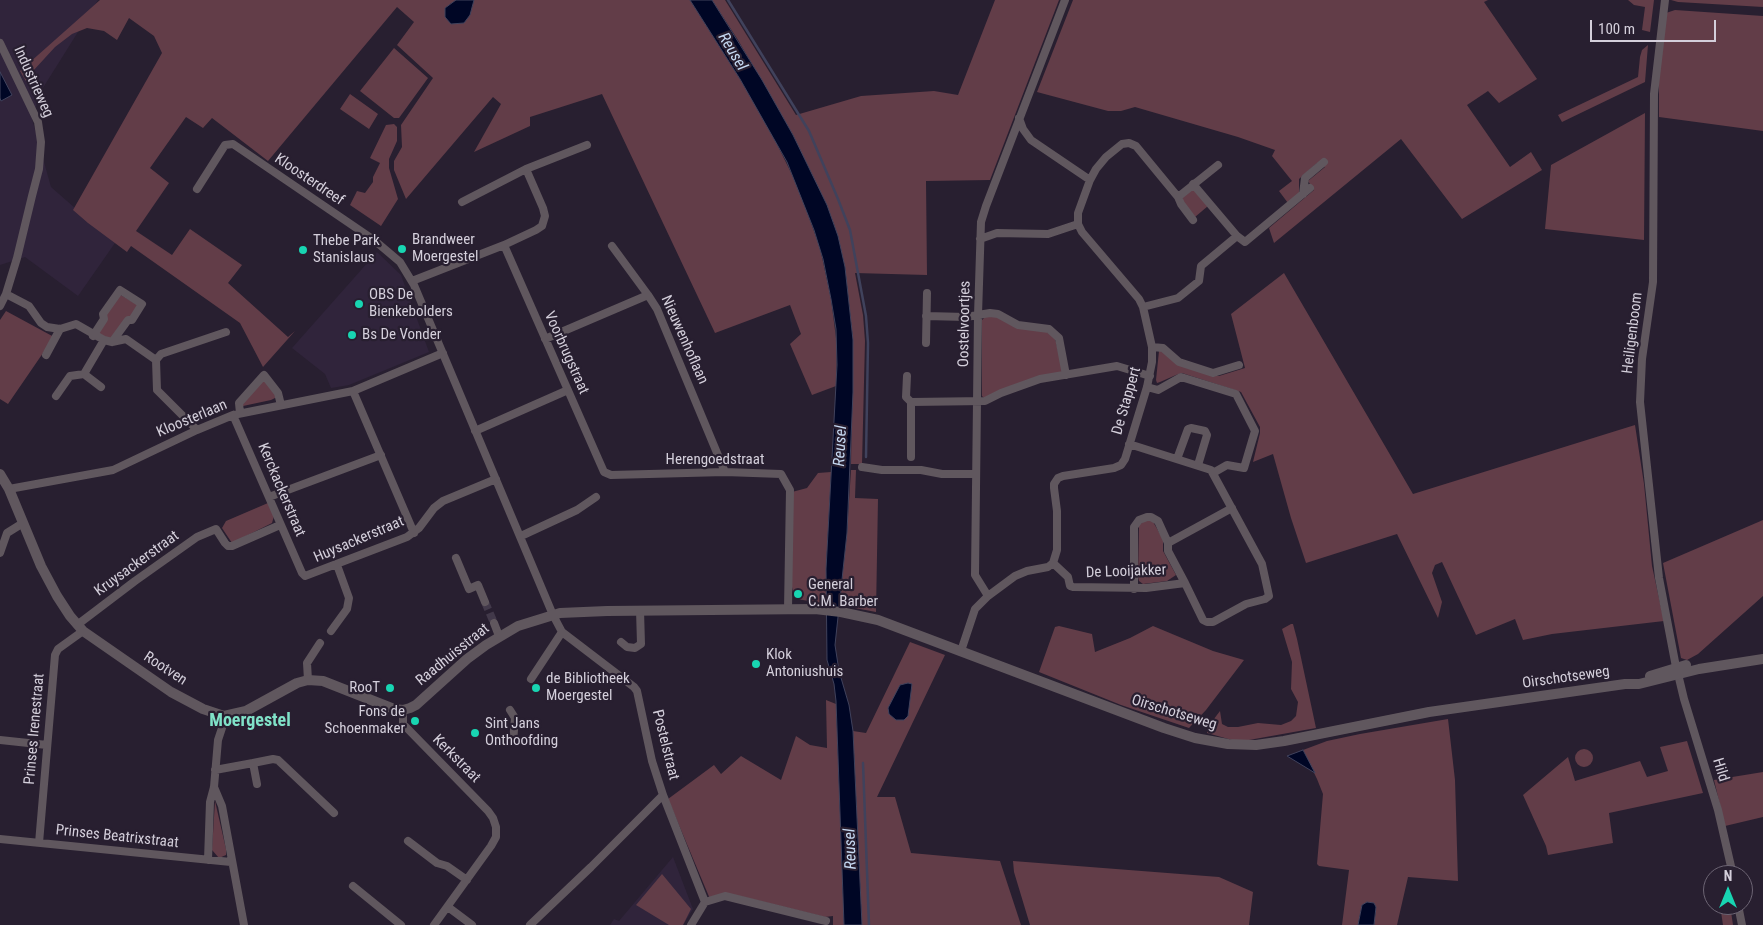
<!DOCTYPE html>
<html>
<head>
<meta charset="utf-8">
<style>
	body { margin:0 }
	#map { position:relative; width:1763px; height:925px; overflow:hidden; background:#281f30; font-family:"Roboto Condensed",sans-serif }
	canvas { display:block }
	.north { position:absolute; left:1703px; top:865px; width:50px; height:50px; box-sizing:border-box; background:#281f30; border:1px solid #6d6574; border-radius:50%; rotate:0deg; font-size:14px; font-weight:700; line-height:20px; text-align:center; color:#d4cfdb }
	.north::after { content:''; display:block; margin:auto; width:18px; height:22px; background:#18d5b2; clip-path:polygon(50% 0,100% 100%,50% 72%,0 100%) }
	.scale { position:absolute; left:1590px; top:20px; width:126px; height:22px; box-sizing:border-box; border:2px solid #d4cfdb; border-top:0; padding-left:6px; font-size:15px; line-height:18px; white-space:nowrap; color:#d4cfdb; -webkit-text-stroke:4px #281f30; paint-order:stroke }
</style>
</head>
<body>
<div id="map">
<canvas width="1763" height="925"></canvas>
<div class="north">N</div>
<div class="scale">100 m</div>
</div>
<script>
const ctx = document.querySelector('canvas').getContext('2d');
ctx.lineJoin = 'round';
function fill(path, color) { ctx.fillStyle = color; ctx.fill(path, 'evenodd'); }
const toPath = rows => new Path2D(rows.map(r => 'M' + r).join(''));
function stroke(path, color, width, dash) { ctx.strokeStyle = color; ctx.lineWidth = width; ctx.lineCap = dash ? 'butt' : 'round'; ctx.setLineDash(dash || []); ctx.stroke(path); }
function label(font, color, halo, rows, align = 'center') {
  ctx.font = font + ' "Roboto Condensed",sans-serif'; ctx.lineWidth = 4.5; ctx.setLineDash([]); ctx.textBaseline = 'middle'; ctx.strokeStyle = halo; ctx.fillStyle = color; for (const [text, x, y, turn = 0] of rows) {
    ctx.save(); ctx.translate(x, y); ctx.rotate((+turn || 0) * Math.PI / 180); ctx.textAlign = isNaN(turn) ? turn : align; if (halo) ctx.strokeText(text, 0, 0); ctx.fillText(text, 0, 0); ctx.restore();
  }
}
fill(toPath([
	[0,0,98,0,41,91,32,119,51,187,115,243,78,296,25,257,0,265],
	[377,252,401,275,429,352,349,385,331,388,325,374,292,348],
	[673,857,693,909,683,925,610,925,614,919,619,921]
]), '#30243b');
fill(toPath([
	[100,0,457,0,450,4,472,5,474,0,690,0,740,79,773,136,798,187,820,248,831,299,837,346,836,386,812,395,790,344,801,334,790,305,715,333,602,94,530,117,530,126,474,152,501,104,493,97,406,199,394,170,394,161,402,147,401,125,433,78,397,45,414,22,397,7,268,161,212,118,203,128,186,117,150,168,169,183,136,231,172,255,190,229,242,265,228,283,288,337,295,331,263,367,240,323,131,246,127,252,88,223,73,210,162,53,154,36,129,18,117,40,104,31,87,28,72,34,55,47,33,71,27,83,20,71],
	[712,0,725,0,796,115,861,96,934,91,958,95,995,0,1059,0,990,180,926,181,927,275,855,273,863,315,865,341,862,464,851,464,853,340,845,267,834,224,793,135,738,40],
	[1073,0,1488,0,1484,2,1537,79,1499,103,1488,91,1467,105,1510,167,1531,152,1542,170,1462,219,1401,139,1274,243,1269,228,1314,190,1308,181,1325,167,1317,163,1299,179,1299,194,1288,203,1279,191,1292,181,1272,156,1275,150,1238,137,1135,107,1121,111,1108,111,1037,92],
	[1628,0,1654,0,1650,32,1642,30,1645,7,1634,5],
	[1671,0,1763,0,1763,7,1678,2],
	[1675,10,1763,16,1763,131,1659,117,1659,78,1666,13],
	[1648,45,1645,82,1562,122,1558,115,1638,77,1640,57,1642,50],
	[394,48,428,78,399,118,394,118,360,91],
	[350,94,378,114,369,129,340,109],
	[1645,113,1644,240,1545,229,1551,165],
	[394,124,397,127,397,141,389,159,389,168,398,199,381,226,350,205,357,191,365,193,373,182,373,177,380,163,370,158,386,125],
	[1190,190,1194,190,1208,206,1195,217,1183,203,1182,197],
	[1284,273,1413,494,1635,425,1644,484,1652,566,1664,621,1552,634,1523,640,1515,619,1476,635,1442,562,1435,565,1432,573,1442,602,1438,618,1397,534,1306,563,1291,518,1273,454,1253,462,1260,433,1260,427,1241,392,1182,373,1176,375,1160,382,1157,383,1156,380,1159,351,1161,350,1213,375,1219,376,1245,368,1231,314],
	[119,294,138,305,132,316,110,339,98,334,104,315],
	[6,311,54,337,8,404,0,399,0,320],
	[999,316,1046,331,1055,338,1063,371,1060,374,984,398,982,396,982,320,985,317],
	[262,379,266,380,277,397,271,400,243,406,242,403],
	[851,470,856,470,855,498,878,499,876,612,839,605,847,533],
	[831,472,826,569,826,604,797,599,794,595,792,587,792,492,807,488,818,473],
	[268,503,274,516,272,523,232,543,222,528,226,521],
	[1152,520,1163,539,1163,551,1176,575,1167,581,1143,584,1139,581,1138,577,1139,525,1144,521],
	[1763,520,1763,596,1698,654,1687,660,1681,658,1663,563],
	[1291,624,1293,624,1297,639,1316,728,1249,740,1232,740,1207,733,1207,728,1220,711,1222,724,1228,727,1238,727,1258,723,1281,725,1291,721,1296,716,1298,702,1291,689,1292,662,1282,629],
	[1059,626,1092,634,1095,652,1130,638,1153,626,1213,651,1244,660,1206,710,1189,728,1121,705,1039,672,1055,627],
	[910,642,945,655,877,797,895,797,911,853,1000,861,1021,925,862,925,853,731,866,733],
	[826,700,836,704,844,925,833,925,833,916,825,917,731,894,710,899,668,799,714,765,721,774,741,756,781,780,796,736,810,745,827,748],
	[1448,719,1455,780,1458,881,1408,877,1397,925,1374,925,1376,909,1362,905,1358,925,1342,925,1349,870,1319,866,1317,864,1323,794,1317,779,1303,750,1327,741,1360,734],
	[1687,741,1703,793,1609,813,1613,843,1548,855,1546,846,1523,795,1568,757,1575,781,1640,761,1647,777,1668,771,1660,747],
	'1575 758a9 9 0 1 1 18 0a9 9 0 1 1-18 0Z',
	[1763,772,1763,817,1725,826,1714,780],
	[215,801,226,849,226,855,219,858,212,850],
	[1013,861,1219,877,1253,892,1249,925,1030,925,1014,872],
	[662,874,691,909,683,925,669,925,636,905],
	[1720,905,1730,905,1733,925,1723,925]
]), '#623d48');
const water = toPath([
	[456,0,474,0,470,15,464,23,451,24,445,17,445,8,456,0],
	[690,0,712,0,762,80,793,135,827,205,838,236,845,267,853,340,853,392,847,533,835,645,839,671,849,705,853,731,862,925,844,925,836,701,834,684,827,660,826,569,837,365,836,329,831,299,823,259,814,230,787,162,740,79,690,0],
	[0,72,12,95,1,101,0,98,0,72],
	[908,683,912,684,908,716,904,720,896,720,889,714,888,708,900,685,908,683],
	[1303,750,1315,773,1287,756,1303,750],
	[1367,902,1374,903,1376,907,1374,925,1358,925,1362,905,1367,902]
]);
fill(water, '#000625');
stroke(water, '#40425c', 1);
stroke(toPath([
	[728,0,809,131,838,199,850,230,866,316,868,343,866,457],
	[863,763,869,925]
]), '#40425c', 2.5);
stroke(toPath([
	[485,602,494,623]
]), '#42394a', 8, [8, 4]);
stroke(toPath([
	[1665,0,1654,94,1653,282,1642,359,1640,402,1659,578,1676,667],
	[0,43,38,122,41,142,39,169,32,196,17,258,6,294,0,306],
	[1090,180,1096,169,1106,157,1122,144,1129,143,1136,146,1178,197,1181,204,1193,220],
	[1193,184,1237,236],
	[197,189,225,145,233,144,374,240,400,262,414,285,553,615,562,632,634,687,637,691,652,761,663,795,705,902],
	[1303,194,1305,178,1324,162],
	[1178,197,1218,165],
	[462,202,526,169,587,145],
	[980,239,997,233,1048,234,1078,224],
	[504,245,604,472,611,475,725,472,781,474,790,490,788,609],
	[612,246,648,295],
	[412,281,504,245,536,230,542,226,545,216,543,208,526,169],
	[6,294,29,306,41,323,47,327,60,329,76,324,104,340,112,342,126,339,156,360],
	[1143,307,1178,298,1199,281,1201,266,1237,236,1245,242,1310,188],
	[926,316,966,317,990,313,998,314,1018,325,1049,329,1059,338,1066,375],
	[93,336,104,319,103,314,120,290,142,304,132,320,128,320,112,342],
	[545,339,648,295,657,309,725,472],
	[926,343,927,293],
	[1152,347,1163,348,1179,362,1213,373,1239,365],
	[46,355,60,329],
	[84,374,101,387],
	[907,376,906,397,911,402,911,457],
	[1147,387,1158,390,1181,377,1236,394,1255,431,1244,468,1227,465,1213,473],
	[353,391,414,533],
	[56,396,70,376,84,374,104,340],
	[911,402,985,401,1001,393,1040,379,1117,366,1150,376],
	[240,413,239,403,264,375,278,393,281,405],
	[233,415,302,573,305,576,407,537,419,528,434,508,443,501,496,479],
	[197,430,157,390,156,360,161,354,226,332],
	[475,431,568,390],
	[1177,459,1188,429,1191,428,1205,431,1207,435,1198,465],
	[862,467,882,470,921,470,942,474,976,474],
	[9,489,113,470,197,430,233,415,353,391,443,353],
	[269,497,381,455],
	[521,536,577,510,596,497],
	[1168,543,1232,508],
	[0,553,7,533,23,523],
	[456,558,469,589,478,585,485,602],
	[1053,563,1068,577,1070,586,1073,587,1146,588,1185,583,1203,620,1207,622,1213,622,1246,604,1265,599,1269,596,1262,564,1211,470,1129,444],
	[1134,589,1134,527,1139,520,1147,517,1151,517,1158,521,1168,543,1168,551,1185,583],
	[988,596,1015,576,1027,571,1048,567,1053,563,1057,550,1057,511,1054,488,1054,484,1058,478,1063,476,1114,468,1121,465,1125,459,1147,387,1152,362,1152,347,1143,307,1139,299,1082,232,1078,224,1078,213,1090,180,1031,140,1023,129,1019,118],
	[494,623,499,636],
	[77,625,135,581,197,537,216,529,225,543,228,546,232,546,280,525],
	[331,631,347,609,349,598,337,565],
	[621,642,627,647,635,648,641,644,640,610],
	[961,651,975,609,988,596,975,575,978,315,981,222,986,206,1065,0],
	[1678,674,1684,699,1718,810,1733,875],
	[531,679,562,632],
	[308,680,307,663,320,643],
	[403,710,403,724,488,811,493,818,496,827,496,837,491,846,434,925],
	[510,710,515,718,513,742],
	[0,740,47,745],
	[253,763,273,759,278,760,334,813],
	[215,770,253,763,257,784],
	[214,787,222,806,244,925],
	[0,839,231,862],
	[408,841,437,863,447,866,467,880],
	[39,843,55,655,58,649,83,631],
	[208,860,210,802,214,787,218,740,223,725,224,716],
	[353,886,401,925],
	[705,902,725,896,826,921],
	[1738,905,1742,925],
	[448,907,472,925],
	[530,925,591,867,663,795],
	[691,925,705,902]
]), '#60575e', 8);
stroke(toPath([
	[0,474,9,489,41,566,57,596,70,616,83,631,171,692,203,709,224,716,246,711,297,683,308,680,323,681,394,709,403,710,410,708,416,705,467,659,486,645,518,626,560,613,607,611,815,609,841,612,878,620,1164,728,1195,738,1228,744,1256,745,1284,741,1429,712,1625,684,1639,684,1699,669,1763,659],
	[1650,676,1686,665]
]), '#60575e', 10);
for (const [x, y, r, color] of [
	[402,249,5,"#18d5b2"],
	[303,250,5,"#18d5b2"],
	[359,304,5,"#18d5b2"],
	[352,335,5,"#18d5b2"],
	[798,594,5,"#18d5b2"],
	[756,664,5,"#18d5b2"],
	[390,688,5,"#18d5b2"],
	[536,688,5,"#18d5b2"],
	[415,721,5,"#18d5b2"],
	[475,733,5,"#18d5b2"]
]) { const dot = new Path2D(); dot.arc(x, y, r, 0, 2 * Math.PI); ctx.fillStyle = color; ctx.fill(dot); stroke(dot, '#281f30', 2); }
label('15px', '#d4cfdb', '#281f30', [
	["Industrieweg",33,82,66],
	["Kloosterdreef",309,180,34],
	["Oostelvoortjes",965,324,-89],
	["Heiligenboom",1633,333,-83],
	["Nieuwenhoflaan",684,340,66],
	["Voorbrugstraat",566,353,66],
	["De Stappert",1127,401,-74],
	["Kloosterlaan",192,419,-23],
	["Herengoedstraat",715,460],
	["Kerckackerstraat",281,490,67],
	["Huysackerstraat",359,540,-23],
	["Kruysackerstraat",137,564,-36],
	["De Looijakker",1126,572,-2],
	["Raadhuisstraat",453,655,-39],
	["Rootven",165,669,33],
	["Oirschotseweg",1566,678,-8],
	["Oirschotseweg",1174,713,17],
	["Prinses Irenestraat",35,729,-85],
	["Postelstraat",665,745,76],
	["Kerkstraat",456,759,45],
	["Hild",1720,770,73],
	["Prinses Beatrixstraat",117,837,6]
]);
label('15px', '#d4cfdb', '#281f30', [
	["Brandweer",412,240],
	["Moergestel",412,257],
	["Thebe Park",313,241],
	["Stanislaus",313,258],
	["OBS De",369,295],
	["Bienkebolders",369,312],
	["Bs De Vonder",362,335],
	["General",808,585],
	["C.M. Barber",808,602],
	["Klok",766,655],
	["Antoniushuis",766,672],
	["de Bibliotheek",546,679],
	["Moergestel",546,696],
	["RooT",380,688,"right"],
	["Fons de",405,712,"right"],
	["Schoenmaker",405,729,"right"],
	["Sint Jans",485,724],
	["Onthoofding",485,741]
], 'left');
label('italic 16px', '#c7daf3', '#281f30', [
	["Reusel",732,52,59],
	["Reusel",841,446,-87],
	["Reusel",851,849,-92]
]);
label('bold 18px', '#80e2c8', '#281f30', [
	["Moergestel",250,721]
]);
</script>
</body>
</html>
